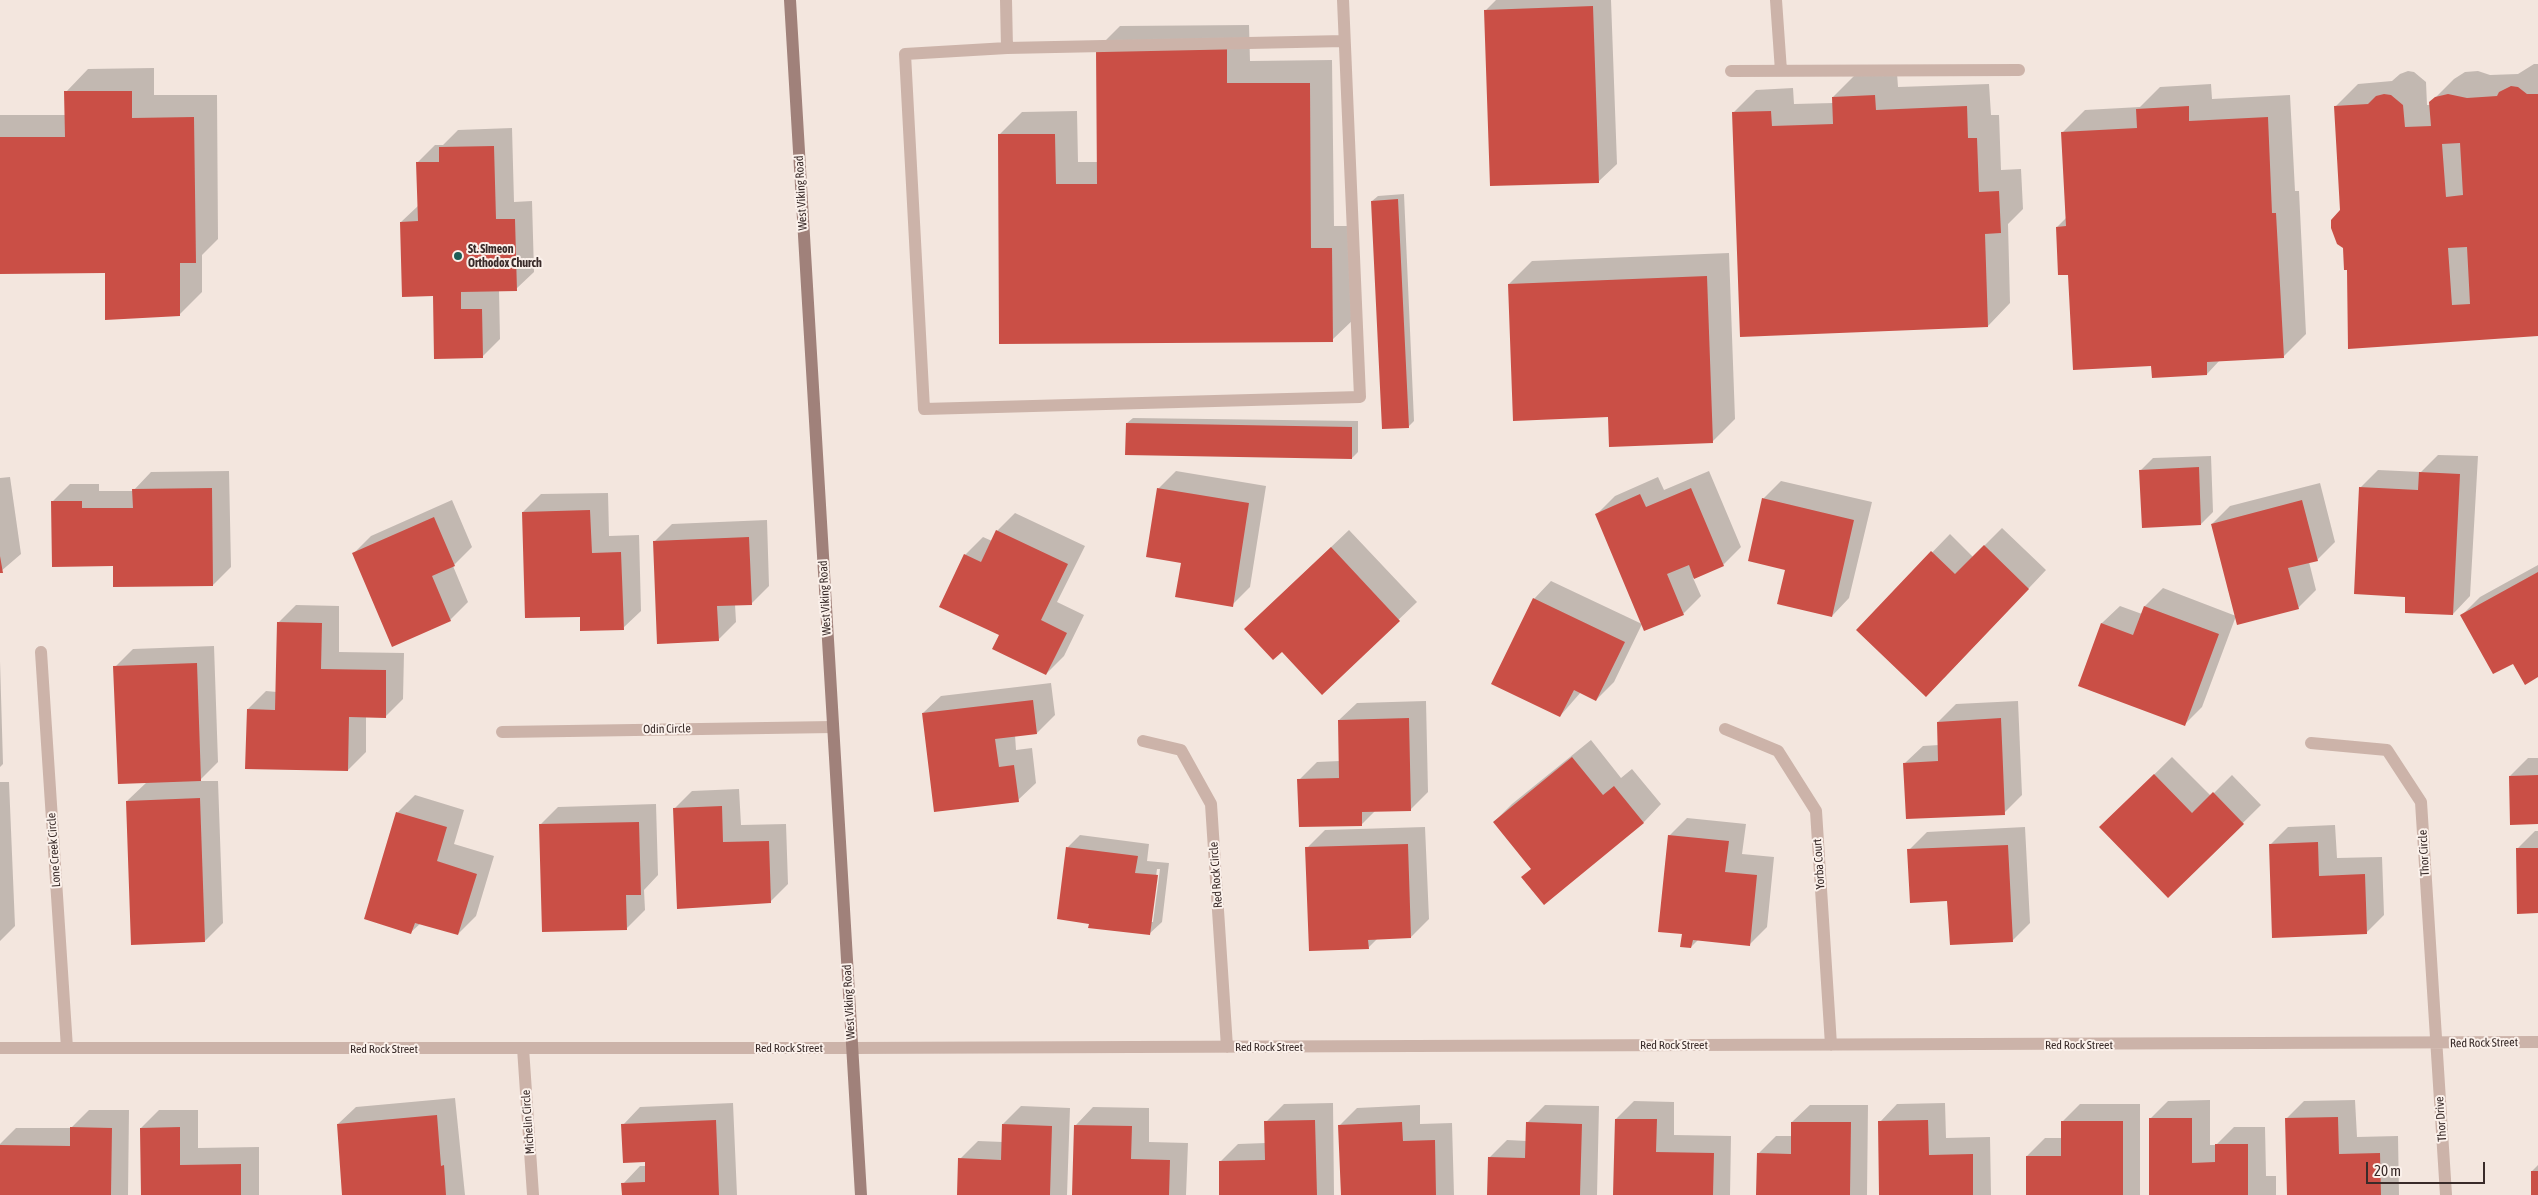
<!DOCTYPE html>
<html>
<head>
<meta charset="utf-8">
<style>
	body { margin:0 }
	#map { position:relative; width:2538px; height:1195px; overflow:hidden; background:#f3e6de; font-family:"Asap Condensed",sans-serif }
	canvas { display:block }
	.scale { position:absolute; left:2366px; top:1162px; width:119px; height:22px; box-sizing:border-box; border:2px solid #392b29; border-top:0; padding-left:6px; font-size:15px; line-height:18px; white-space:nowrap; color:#392b29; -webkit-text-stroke:4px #fbf1eb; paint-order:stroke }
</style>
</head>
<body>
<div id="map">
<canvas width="2538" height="1195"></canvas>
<div class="scale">20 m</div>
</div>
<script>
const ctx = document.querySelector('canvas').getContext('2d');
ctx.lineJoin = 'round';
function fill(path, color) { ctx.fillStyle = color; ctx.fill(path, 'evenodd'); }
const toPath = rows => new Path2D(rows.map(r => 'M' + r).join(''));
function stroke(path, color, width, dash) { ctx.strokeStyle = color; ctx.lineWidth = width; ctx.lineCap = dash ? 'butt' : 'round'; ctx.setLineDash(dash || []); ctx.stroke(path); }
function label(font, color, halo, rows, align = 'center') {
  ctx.font = font + ' "Asap Condensed",sans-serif'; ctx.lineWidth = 4; ctx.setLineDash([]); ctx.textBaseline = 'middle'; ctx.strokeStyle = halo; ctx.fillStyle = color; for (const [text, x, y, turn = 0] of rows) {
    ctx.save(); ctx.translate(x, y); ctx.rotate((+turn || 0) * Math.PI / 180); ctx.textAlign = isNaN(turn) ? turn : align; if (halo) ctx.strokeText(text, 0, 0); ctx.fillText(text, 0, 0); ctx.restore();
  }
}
fill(toPath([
	[1496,0,1611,0,1617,164,1599,181,1485,11],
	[1249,25,1250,61,1332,60,1334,226,1354,226,1355,318,1332,340,1001,343,999,135,1022,112,1077,111,1078,162,1098,162,1097,49,1120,26],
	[2534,64,2538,64,2538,335,2348,269,2342,211,2335,107,2358,84,2392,81,2400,74,2408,71,2414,72,2426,82,2427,105,2431,105,2431,102,2454,79,2465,72,2478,71,2490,75,2518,74],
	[154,68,154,95,217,95,218,239,202,255,202,292,179,315,106,272,0,272,0,115,66,115,66,92,88,69],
	[1897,73,1898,87,1989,84,1991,115,1999,115,2001,170,2021,169,2023,209,2008,224,2010,303,1988,326,1733,113,1756,90,1793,88,1794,104,1833,103,1833,97,1856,74],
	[2211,84,2212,99,2290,95,2295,191,2299,191,2306,334,2283,357,2220,360,2207,374,2152,365,2069,273,2057,227,2066,218,2062,133,2085,110,2140,107,2160,87],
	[512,128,514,202,532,201,534,272,516,289,499,290,500,339,482,357,434,295,401,222,419,205,417,163,435,145,443,145,458,130],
	[1404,194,1414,421,1408,427,1372,201,1378,196],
	[1729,253,1735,419,1712,442,1609,416,1509,284,1532,261],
	[1133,418,1358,421,1358,452,1352,458,1127,423],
	[2438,455,2478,456,2470,596,2453,614,2407,596,2360,488,2378,470,2421,472],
	[2211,456,2213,512,2201,524,2140,471,2153,458],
	[229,471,231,567,213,585,114,565,52,502,70,484,99,484,99,491,133,491,151,472],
	[1176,471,1266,486,1250,587,1232,605,1182,562,1158,489],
	[1709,471,1741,547,1723,565,1693,578,1701,596,1683,614,1597,514,1615,496,1658,477,1664,490],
	[10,477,21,554,0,572,0,478],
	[1781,481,1872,502,1849,598,1832,616,1786,569,1763,499],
	[2320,483,2335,542,2317,560,2309,562,2316,590,2298,608,2236,616,2202,707,2185,724,2079,685,2102,623,2120,606,2142,614,2145,606,2163,588,2236,616,2212,524,2230,506],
	[608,493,609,536,639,535,641,611,623,628,581,616,523,512,541,494],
	[452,500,472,547,453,566,468,602,450,620,353,554,371,536],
	[1015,513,1085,546,1057,602,1084,615,1064,656,1046,674,1000,635,965,555,983,537,992,541,997,531],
	[767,520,769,586,751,604,735,604,736,622,718,640,654,542,672,524],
	[2002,528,2046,570,1944,678,1857,630,1950,534,1973,557],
	[1349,530,1417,602,1322,693,1282,650,1264,611],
	[2538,565,2538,676,2513,662,2462,615,2480,597],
	[1551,581,1642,624,1614,682,1596,700,1581,692,1560,716,1534,599],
	[296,605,339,606,339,652,404,653,403,699,385,717,366,716,366,752,348,770,248,709,266,691,277,692,278,623],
	[214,646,218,762,199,781,218,781,223,923,205,941,127,801,147,782,115,667,133,649],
	[0,661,3,764,0,767],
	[1051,683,1055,715,1037,733,1015,735,1016,750,1032,748,1036,783,1018,800,923,713,941,696],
	[1426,701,1428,792,1410,810,1375,811,1361,825,1299,780,1317,762,1340,761,1339,720,1357,703],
	[2018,701,2022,795,2004,813,1905,763,1923,746,1939,745,1938,722,1956,704],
	[1591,740,1621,778,1632,769,1661,804,1644,822,1544,904,1532,868,1494,822,1512,804],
	[2172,757,2211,796,2232,775,2261,805,2168,897,2101,827],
	[2528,758,2538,758,2538,823,2510,776],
	[0,782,9,782,15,926,0,941],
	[739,789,741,825,786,824,788,884,770,902,674,809,692,791],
	[415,795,464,810,454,844,494,856,476,916,458,934,421,923,411,932,397,813],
	[656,804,658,875,644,890,645,910,627,928,540,825,558,807],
	[1687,818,1746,824,1742,854,1774,857,1767,927,1749,945,1699,939,1691,947,1683,933,1669,836],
	[2335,825,2337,858,2382,857,2384,915,2366,933,2270,845,2288,827],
	[1425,827,1429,919,1411,937,1378,938,1368,948,1307,848,1325,830],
	[2025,827,2030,923,2012,941,1909,850,1927,832],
	[2535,831,2538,831,2538,912,2517,849],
	[1080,835,1149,844,1147,861,1169,863,1162,922,1149,934,1090,923,1068,847],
	[1157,869,1160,869,1153,922,1150,922],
	[455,1098,465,1195,345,1195,338,1124,356,1107],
	[2210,1100,2210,1145,2216,1145,2234,1127,2265,1127,2266,1176,2276,1176,2276,1195,2150,1195,2150,1119,2168,1101],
	[2355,1100,2357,1137,2398,1136,2399,1195,2288,1195,2286,1119,2304,1101],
	[1634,1101,1674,1102,1674,1135,1731,1136,1730,1195,1615,1195,1616,1119],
	[733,1103,737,1195,623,1195,623,1184,640,1166,646,1166,646,1161,623,1125,640,1107],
	[1333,1103,1334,1195,1221,1195,1220,1162,1238,1144,1266,1143,1266,1122,1284,1104],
	[1945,1103,1946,1138,1990,1137,1991,1195,1880,1195,1880,1122,1897,1104],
	[2080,1104,2140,1104,2140,1195,2027,1195,2027,1156,2045,1138,2062,1138,2062,1122],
	[1420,1105,1420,1124,1452,1123,1454,1195,1342,1195,1339,1126,1357,1108],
	[1545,1105,1599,1106,1597,1195,1488,1195,1489,1158,1507,1140,1527,1141,1527,1123],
	[1810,1105,1868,1105,1867,1195,1757,1195,1758,1154,1776,1136,1792,1136,1792,1122],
	[1021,1106,1070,1108,1067,1195,958,1195,960,1159,978,1141,1003,1142,1003,1124],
	[1093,1107,1149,1108,1149,1142,1188,1143,1186,1195,1074,1195,1076,1125],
	[89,1110,129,1110,128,1195,0,1195,0,1144,16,1128,71,1128],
	[159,1110,198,1110,198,1148,259,1147,259,1195,142,1195,141,1128],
	[2538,1165,2538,1195,2532,1195,2532,1171]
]), '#0003');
fill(toPath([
	[1593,6,1599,183,1490,186,1484,10],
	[1227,47,1227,83,1310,83,1311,248,1332,248,1333,342,999,344,998,134,1055,134,1056,184,1097,184,1096,48],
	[2511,86,2518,87,2527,94,2538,94,2538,336,2348,349,2347,270,2344,270,2343,248,2337,244,2331,228,2331,220,2340,210,2334,106,2368,104,2376,96,2384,94,2391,95,2403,105,2405,127,2431,126,2429,102,2435,97,2448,94,2467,98,2497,96,2499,92],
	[2460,143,2463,195,2446,197,2442,144],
	[2467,247,2470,304,2452,305,2448,248],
	[64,91,132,91,132,118,194,117,196,263,180,263,180,316,105,320,105,273,0,274,0,137,65,137],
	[1875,95,1876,110,1967,106,1968,138,1977,138,1979,192,1999,191,2001,233,1985,234,1988,327,1740,337,1732,112,1771,111,1772,126,1833,124,1832,97],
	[2189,106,2189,121,2268,117,2272,213,2276,213,2284,358,2207,362,2207,375,2152,378,2151,366,2073,370,2068,275,2058,275,2056,227,2066,226,2061,132,2137,128,2136,109],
	[494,146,496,219,515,219,517,291,461,292,461,309,482,309,483,358,434,359,433,296,402,297,400,222,418,221,416,162,439,162,439,147],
	[1398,199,1409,428,1382,429,1371,201],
	[1707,276,1713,443,1609,447,1608,417,1513,421,1508,284],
	[1126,423,1352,427,1352,459,1125,455],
	[2199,467,2201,525,2142,528,2139,470],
	[2419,472,2460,474,2453,615,2405,613,2405,597,2354,594,2359,487,2418,490],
	[212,488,213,586,113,587,113,566,52,567,51,501,82,501,82,508,133,508,132,489],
	[1157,488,1249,503,1233,607,1175,597,1181,563,1146,557],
	[1691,488,1724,566,1694,579,1689,565,1667,574,1684,615,1644,631,1595,514,1640,494,1646,507],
	[1762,498,1854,520,1832,617,1777,604,1785,570,1748,561],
	[2302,500,2318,561,2288,568,2299,609,2237,625,2211,524],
	[590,510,592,553,621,552,624,630,580,631,580,617,525,618,522,512],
	[434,517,455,566,432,576,451,621,392,647,352,553],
	[996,530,1068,564,1041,620,1067,633,1046,675,992,649,999,635,939,607,964,554,981,562],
	[749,537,752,605,717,606,719,641,657,644,653,541],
	[1984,545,2029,589,1926,697,1856,630,1931,551,1955,574],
	[1331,547,1400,621,1322,695,1282,652,1273,660,1244,629],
	[0,556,3,573,0,573],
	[2538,572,2538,677,2525,685,2513,664,2493,674,2460,615],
	[1533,598,1625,642,1596,701,1574,690,1560,717,1491,684],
	[2144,606,2219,634,2185,726,2078,686,2101,623,2133,635],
	[277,622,322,623,321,669,386,670,386,718,349,717,348,771,245,769,247,709,275,710],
	[197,663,201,781,118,784,113,666],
	[1033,700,1037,734,995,739,999,767,1014,765,1019,802,934,812,922,713],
	[1409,718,1411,811,1362,812,1362,826,1299,827,1297,779,1339,778,1338,720],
	[2001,718,2005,815,1906,819,1903,763,1938,761,1937,722],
	[1572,757,1603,795,1614,786,1644,823,1544,905,1521,877,1531,869,1493,822],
	[2154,774,2192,813,2213,792,2244,824,2168,898,2099,827],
	[2538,775,2538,824,2510,825,2509,776],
	[200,798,205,942,131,945,126,801],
	[722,806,723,842,769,841,771,903,677,909,673,808],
	[396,812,447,827,437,861,477,874,458,935,415,923,411,934,364,919],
	[639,822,641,895,626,895,627,930,542,932,539,824],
	[1668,835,1729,841,1725,872,1757,875,1750,946,1693,940,1691,948,1680,947,1682,934,1658,932],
	[2318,842,2319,876,2365,874,2367,934,2272,938,2269,844],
	[1408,844,1411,938,1368,940,1369,949,1309,951,1305,847],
	[2008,845,2013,942,1950,945,1947,901,1910,903,1907,849],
	[1066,847,1138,856,1135,873,1158,875,1150,935,1088,928,1089,924,1057,919],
	[2516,848,2538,848,2538,913,2517,914],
	[437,1115,441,1166,444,1165,446,1195,342,1195,337,1124],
	[2338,1117,2339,1154,2380,1153,2381,1195,2287,1195,2285,1118],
	[2149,1118,2192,1118,2192,1163,2215,1162,2215,1144,2248,1144,2248,1195,2149,1195],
	[1615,1119,1657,1119,1656,1152,1714,1153,1713,1195,1613,1195],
	[716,1120,719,1195,622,1195,621,1183,645,1182,645,1162,623,1163,621,1124],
	[1315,1120,1317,1195,1219,1195,1219,1161,1265,1160,1264,1121],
	[1928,1120,1929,1155,1973,1154,1973,1195,1879,1195,1878,1121],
	[2061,1121,2123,1121,2123,1195,2026,1195,2026,1156,2061,1156],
	[1402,1122,1403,1141,1435,1140,1436,1195,1341,1195,1338,1125],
	[1526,1122,1582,1124,1580,1195,1487,1195,1488,1157,1525,1158],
	[1791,1122,1851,1122,1850,1195,1756,1195,1757,1153,1791,1154],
	[1002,1124,1052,1126,1050,1195,957,1195,958,1158,1001,1160],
	[1074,1125,1132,1126,1131,1159,1170,1160,1169,1195,1072,1195],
	[70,1127,112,1128,111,1195,0,1195,0,1145,70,1146],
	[180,1127,180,1165,241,1164,241,1195,141,1195,140,1128],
	[2531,1171,2538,1171,2538,1195,2531,1195]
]), '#ca4f46');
stroke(toPath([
	[1006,0,1007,48,905,54,924,409,1360,397,1343,0],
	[1776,0,1781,71],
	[1007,48,1344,41],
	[1731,71,2019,70]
]), '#ccb3a9', 12);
stroke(toPath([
	[41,652,67,1048],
	[1725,729,1778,751,1816,811,1831,1045],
	[502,732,833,727],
	[1143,741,1181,750,1211,804,1227,1047],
	[2311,743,2387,750,2421,802,2446,1195],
	[0,1048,852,1048,2538,1042],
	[523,1048,533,1195]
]), '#ccb3a9', 12);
stroke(toPath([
	[790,0,861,1195]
]), '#a0817a', 12);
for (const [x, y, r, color] of [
	[458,256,5,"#1d5c56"]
]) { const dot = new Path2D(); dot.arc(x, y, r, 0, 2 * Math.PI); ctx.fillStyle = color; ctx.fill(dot); stroke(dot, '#fbf1eb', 2); }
label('12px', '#392b29', '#fbf1eb', [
	["West Viking Road",801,193,-93],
	["West Viking Road",825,598,-93],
	["Odin Circle",667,729,-1],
	["Lone Creek Circle",54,850,-94],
	["Thor Circle",2424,853,-93],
	["Yorba Court",1819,864,-94],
	["Red Rock Circle",1216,875,-94],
	["West Viking Road",849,1002,-93],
	["Red Rock Street",2484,1043,-1],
	["Red Rock Street",1674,1045],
	["Red Rock Street",2079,1045],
	["Red Rock Street",1269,1047],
	["Red Rock Street",789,1048],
	["Red Rock Street",384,1049],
	["Thor Drive",2441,1119,-94],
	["Michelin Circle",528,1122,-94]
]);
label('bold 12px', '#392b29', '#fbf1eb', [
	["St. Simeon",468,249],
	["Orthodox Church",468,263]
], 'left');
</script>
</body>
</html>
